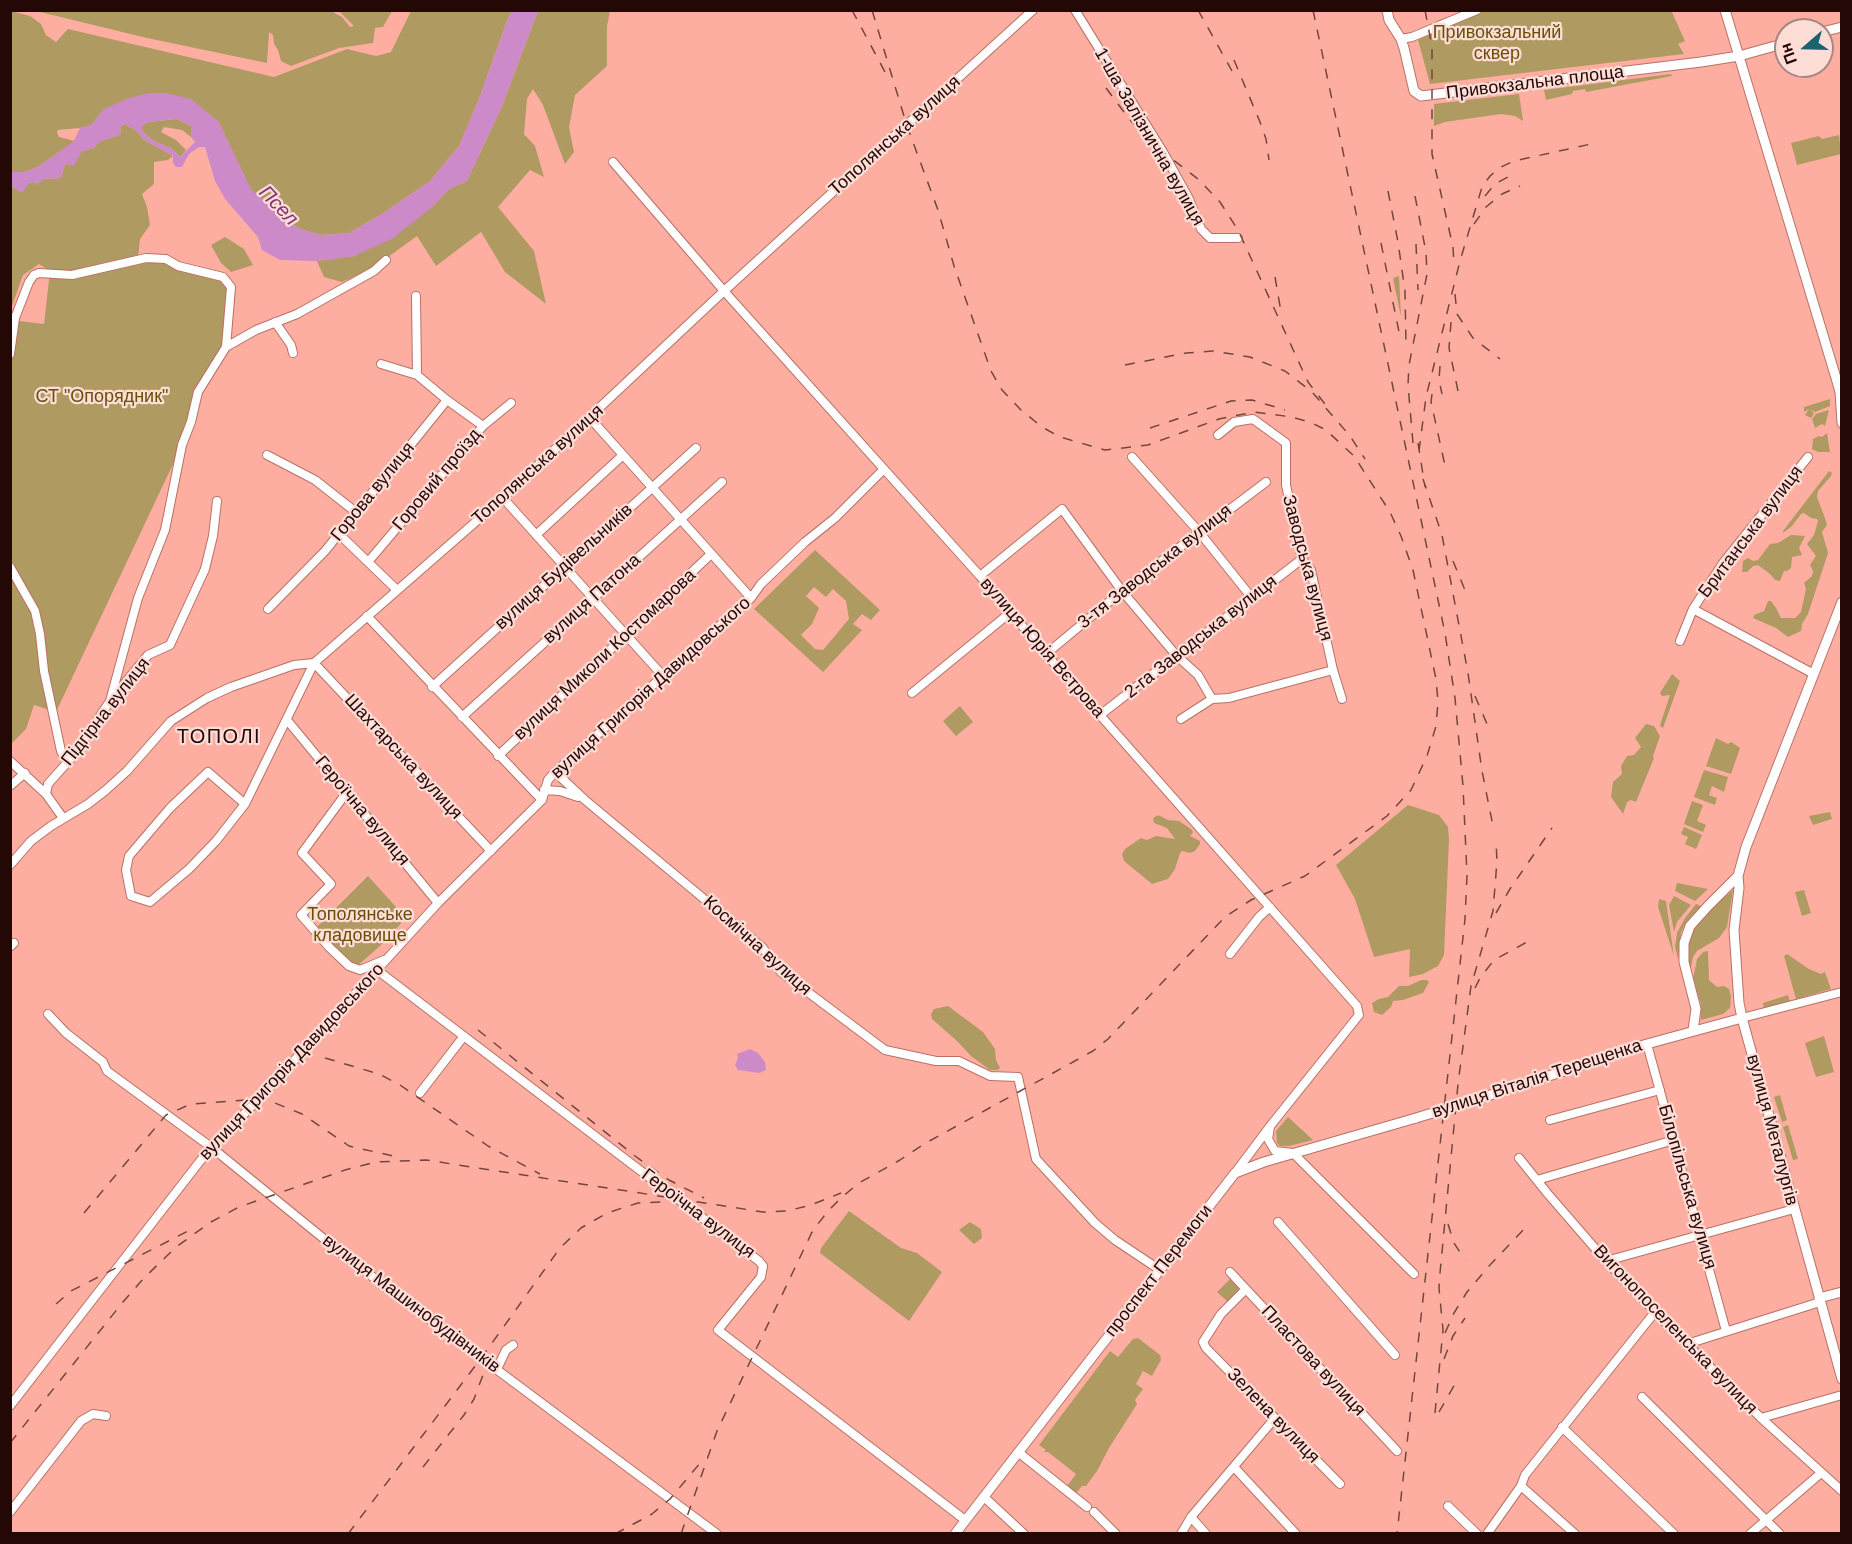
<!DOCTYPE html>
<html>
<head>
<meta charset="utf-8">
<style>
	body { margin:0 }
	#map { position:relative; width:1852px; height:1544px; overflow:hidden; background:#fdaea1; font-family:Helvetica,sans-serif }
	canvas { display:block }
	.frame { position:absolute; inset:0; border:12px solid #230806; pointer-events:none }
	.north { position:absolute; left:1774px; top:18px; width:60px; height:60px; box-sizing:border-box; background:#feddd7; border:2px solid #a68883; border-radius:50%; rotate:250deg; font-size:16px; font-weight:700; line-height:24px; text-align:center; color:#230806 }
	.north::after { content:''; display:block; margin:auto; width:21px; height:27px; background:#19646f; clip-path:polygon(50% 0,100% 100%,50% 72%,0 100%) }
</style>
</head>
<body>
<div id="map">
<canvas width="1852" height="1544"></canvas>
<div class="frame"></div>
<div class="north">Пн</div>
</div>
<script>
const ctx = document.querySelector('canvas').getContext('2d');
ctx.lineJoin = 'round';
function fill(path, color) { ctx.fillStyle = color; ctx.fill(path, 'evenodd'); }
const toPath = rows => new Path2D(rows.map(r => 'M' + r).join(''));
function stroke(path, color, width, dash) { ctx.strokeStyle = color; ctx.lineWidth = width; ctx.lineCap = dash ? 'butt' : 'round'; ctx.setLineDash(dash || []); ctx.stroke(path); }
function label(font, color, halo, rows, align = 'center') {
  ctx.font = font + ' Helvetica,sans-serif'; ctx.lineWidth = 4.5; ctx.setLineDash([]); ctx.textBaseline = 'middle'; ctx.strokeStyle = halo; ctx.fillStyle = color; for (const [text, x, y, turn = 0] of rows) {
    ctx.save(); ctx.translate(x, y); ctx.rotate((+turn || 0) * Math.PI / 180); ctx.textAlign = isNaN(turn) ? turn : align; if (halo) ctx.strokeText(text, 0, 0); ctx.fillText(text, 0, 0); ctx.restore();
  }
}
fill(toPath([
	[1671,10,1685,41,1678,44,1684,54,1430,84,1418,40,1432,34,1433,26,1439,20,1465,11],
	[11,11,30,16,41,24,46,35,56,42,68,29,274,77,347,49,376,56,391,52,411,11,512,11,507,21,479,99,459,146,430,181,382,214,349,233,321,235,300,229,284,219,251,190,218,121,104,110,91,125,80,128,58,130,57,132,59,137,75,141,38,167,24,172,11,172],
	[36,11,331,11,342,17,350,27,354,26,339,11,392,11,383,27,375,28,373,43,339,48,291,66,281,61,278,50,274,44,273,35,269,32,267,63,147,38],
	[538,11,610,11,607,26,607,66,575,95,569,127,574,152,565,164,543,105,533,89,527,99,524,134,535,146,544,177,530,170,498,207,534,251,546,304,505,272,481,232,436,266,417,236,373,268,342,282,324,277,317,261,354,256,431,208,449,189,467,181,502,106],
	[1671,74,1672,76,1586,92,1585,89,1573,91,1572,94,1546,100,1544,90],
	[1519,94,1523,121,1515,116,1501,114,1445,122,1434,126,1434,104],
	[177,119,191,126,191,137,182,130,164,127,161,132,176,140,186,150,180,157,172,149,154,141,145,134,140,127,148,122],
	[125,124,137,131,143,139,173,156,168,160,154,162,154,184,142,194,147,207,150,225,140,239,138,259,166,259,230,283,228,339,209,374,182,445,56,712,34,705,26,729,11,744,11,320,44,324,50,271,39,264,23,275,11,309,11,186,18,190,29,183,43,179,61,178,65,164,82,151,94,148,99,142,121,134,120,127],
	[1839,135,1841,154,1797,165,1791,143,1819,136,1822,139],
	[225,237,244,249,253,265,231,272,221,263,211,245],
	[1399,276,1401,317,1393,278],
	[1830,399,1830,406,1815,412,1809,409,1814,413,1811,418,1805,415,1809,409,1804,412,1804,407],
	[1829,410,1825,426,1822,424,1815,428,1812,419,1816,414],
	[1827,433,1830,452,1818,452,1812,449,1813,439,1819,436,1822,437],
	[1829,471,1832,473,1831,476,1818,491,1817,497,1826,521,1827,525,1822,532,1828,553,1808,614,1802,624,1801,631,1788,637,1776,628,1753,618,1754,615,1764,611,1768,601,1771,601,1776,608,1781,618,1795,618,1801,612,1806,589,1804,583,1812,576,1813,571,1810,565,1816,556,1807,544,1814,535,1818,521,1817,519,1811,518,1804,513,1801,514,1792,526,1783,533,1783,531],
	[1791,535,1805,536,1799,548,1802,555,1792,557,1791,568,1787,571,1784,571,1780,581,1775,580,1770,574,1758,565,1753,566,1747,572,1742,572,1743,561,1748,558,1753,561,1758,560,1770,544,1778,543],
	[815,550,880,610,871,620,862,614,853,624,862,630,823,672,754,609],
	[814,587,826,597,833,589,846,601,849,619,823,650,815,649,801,635,812,624,819,608,806,596],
	[1672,674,1680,681,1663,728,1660,726,1662,719,1670,695,1662,696,1660,693],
	[960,706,973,722,956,736,943,721],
	[1646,724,1654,726,1660,736,1653,756,1654,758,1636,802,1631,800,1627,802,1623,814,1611,797,1613,782,1622,774,1621,766,1627,756,1634,755,1641,747,1635,738],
	[1716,738,1728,744,1731,742,1740,748,1731,774,1706,766],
	[1704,770,1728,777,1724,792,1712,786,1709,795,1717,798,1715,805,1694,797],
	[1692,801,1703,805,1697,821,1706,825,1703,832,1684,824],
	[1408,805,1439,815,1448,827,1449,840,1444,955,1438,966,1423,974,1409,977,1410,949,1374,957,1355,899,1336,865],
	[1830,812,1832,819,1813,825,1809,816],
	[1158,815,1168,820,1179,821,1191,829,1193,832,1190,836,1200,841,1200,844,1195,851,1190,853,1182,851,1180,853,1175,869,1168,879,1152,884,1124,861,1122,854,1125,849,1141,838,1147,840,1156,836,1175,839,1167,828,1154,823,1153,818],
	[1684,827,1702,835,1696,849,1685,844,1688,837,1681,834],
	[368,876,406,918,380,946,356,967,316,928],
	[1677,883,1708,889,1695,901,1675,891],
	[1733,890,1727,927,1719,938,1697,951,1693,957,1690,972,1687,957,1688,946,1695,927,1710,909],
	[1804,890,1811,913,1802,916,1795,892],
	[1674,896,1691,905,1677,922,1674,932,1669,905],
	[1659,899,1666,901,1674,956,1658,907],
	[1696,904,1701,906,1686,922,1681,932,1678,959,1675,947,1677,933,1685,918],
	[1708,951,1709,980,1717,987,1724,986,1729,989,1731,996,1730,1008,1723,1014,1701,1020,1701,1004,1693,979,1697,959,1703,952],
	[1787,954,1809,969,1821,974,1825,972,1831,989,1796,999,1784,956],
	[1421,980,1427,980,1429,982,1423,993,1403,1000,1393,1001,1391,1007,1382,1015,1374,1012,1372,1003,1379,999,1388,997,1399,986,1408,986],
	[1788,995,1790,1002,1764,1009,1763,1003],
	[948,1006,983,1032,995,1049,996,1060,1000,1068,998,1070,990,1070,971,1056,957,1041,932,1019,931,1014,934,1009],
	[1824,1036,1834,1072,1816,1077,1805,1043],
	[1780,1095,1787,1120,1782,1122,1774,1097],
	[1288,1117,1313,1140,1289,1146,1280,1146,1277,1143,1276,1131],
	[1788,1125,1798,1159,1793,1160,1783,1127],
	[849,1211,901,1248,917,1253,942,1272,909,1321,820,1253,821,1248],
	[970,1222,981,1229,982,1238,974,1244,959,1230],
	[1230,1279,1240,1290,1228,1302,1217,1292],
	[1138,1338,1160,1355,1161,1360,1152,1376,1143,1371,1136,1384,1143,1389,1135,1400,1137,1404,1109,1448,1097,1471,1086,1486,1082,1486,1076,1493,1067,1486,1076,1474,1048,1452,1044,1452,1046,1450,1039,1445,1110,1351,1118,1357,1133,1339]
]), '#af9a61');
fill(toPath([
	[512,11,538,11,502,106,467,181,449,189,431,208,392,239,354,256,317,261,280,260,262,250,258,237,225,199,215,181,205,147,199,147,189,154,182,167,176,167,173,163,173,156,143,139,137,131,125,124,120,127,121,134,99,142,94,148,82,151,74,166,65,164,61,178,43,179,37,185,34,182,29,183,22,193,11,186,11,172,24,172,38,167,74,141,80,128,91,125,104,109,129,98,149,93,166,93,191,99,218,121,251,189,284,219,300,229,321,235,349,233,382,214,430,181,459,146,479,99,507,21],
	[177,119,191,126,191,137,195,142,180,157,172,149,154,141,145,134,141,127,148,122],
	[750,1049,758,1053,765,1062,766,1070,759,1073,738,1070,735,1065,738,1058,737,1054]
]), '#cd8ac8');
const minor = toPath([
	[1075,10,1163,152,1189,199,1201,229,1210,238,1238,238],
	[1401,39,1412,37,1477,10],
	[613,162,724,291,980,576,1046,654,1357,1006,1359,1015,1271,1125,1235,1173],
	[275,322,291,345,293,353],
	[226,347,256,330,297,314,374,271,386,260],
	[10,354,15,318,29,282,34,275,39,273,72,275,146,258,166,259,178,266,223,277,231,287,226,347,198,392,191,422,182,445,165,530,138,598,110,701],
	[381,364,417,375],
	[447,400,483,426],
	[590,418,751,598],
	[1218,435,1234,422,1253,419,1286,443,1286,485,1302,559,1311,570,1333,670,1342,699],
	[267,455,315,480,357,513],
	[1132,457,1200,533,1252,598],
	[503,498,663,676],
	[339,534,397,590],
	[536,535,623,455],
	[368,562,483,426,511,403],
	[10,567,35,611,40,634,44,671,61,751,67,762],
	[980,576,1062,509,1122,591,1176,655,1198,675,1212,699],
	[268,609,325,551,447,400,417,375,416,296],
	[1693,609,1812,673],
	[367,616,542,800],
	[1680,641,1693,609,1723,563,1808,457],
	[1046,654,1122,591,1266,482],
	[432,687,696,448],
	[912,693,1011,612],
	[1100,715,1302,559],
	[462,717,722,482],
	[1181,719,1212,699,1229,698,1333,670],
	[287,720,438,903],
	[498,756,711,554],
	[10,761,46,794,63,818],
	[555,772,585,800,762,947,781,972,885,1050,936,1061,959,1061,990,1076,1018,1077,1036,1159,1095,1223,1115,1240,1160,1270],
	[10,786,25,773],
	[544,790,560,791,578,797],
	[347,792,302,853,331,884,301,915,329,947,349,966,360,970,384,960],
	[46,794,48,784,74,755,110,701,148,655,170,645,205,569,213,536,217,501],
	[245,804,208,772,170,808,129,856,126,870,131,896,150,902,189,869,216,841,245,804,314,663,491,851],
	[10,865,31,841,51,826,88,804,106,790,127,771,171,721,207,698,231,687,294,665,314,663,503,498,724,291,1033,10],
	[10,947,14,943],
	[1230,954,1259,917,1270,907],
	[377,970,759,1261,763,1266,761,1277,718,1330,965,1520],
	[48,1014,66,1033,103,1062,107,1071,211,1147,350,1260,717,1534],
	[1742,1018,1842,992],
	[1647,1044,1726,1331],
	[420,1093,464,1036],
	[1550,1120,1660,1090],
	[1270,1127,1268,1139,1275,1151,1293,1153,1414,1274],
	[1519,1158,1548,1194,1606,1261,1663,1320,1761,1418,1842,1491],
	[1537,1180,1674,1140],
	[1278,1222,1395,1355],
	[1606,1261,1794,1209],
	[1230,1272,1397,1451],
	[1246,1289,1221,1314,1203,1342,1206,1348,1340,1484],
	[1687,1344,1820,1302],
	[497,1369,506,1350,513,1345],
	[1642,1397,1780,1534],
	[10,1406,211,1147,259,1099,438,903,542,800,548,780,555,772,751,598,761,584,805,542,835,518,883,470],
	[1761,1418,1842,1395],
	[1562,1427,1674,1534],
	[1018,1452,1087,1507],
	[1234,1467,1296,1534],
	[1521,1486,1575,1534],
	[984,1497,1024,1534],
	[1448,1506,1477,1534],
	[10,1512,81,1421,93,1414,106,1416],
	[1094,1512,1116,1534],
	[1191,1517,1206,1534],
	[1181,1534,1191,1517,1275,1418],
	[1487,1534,1521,1486,1525,1475,1655,1312],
	[1750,1534,1821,1473]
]);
const major = toPath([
	[1387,10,1389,20,1401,39,1404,48,1414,91,1421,96,1701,62,1739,56,1786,43],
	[1725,10,1836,378,1840,392,1842,423],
	[1822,32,1842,27],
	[1842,602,1746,847,1738,876,1739,888,1734,930,1739,1003,1742,1018,1842,1379],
	[1693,1030,1696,1009,1684,962,1684,943,1690,926,1708,906,1738,876],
	[1475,1100,1647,1044,1742,1018],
	[1819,1298,1842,1292],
	[955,1534,1235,1173,1264,1162,1416,1118]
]);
stroke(minor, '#ba7065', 10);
stroke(major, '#ba7065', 11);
stroke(minor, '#fff', 8);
stroke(major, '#fff', 9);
stroke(toPath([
	[852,10,885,72],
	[1198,10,1232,71],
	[1313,10,1445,633,1455,698,1463,786,1467,875,1465,919,1397,1534],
	[1425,10,1432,47,1432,154,1453,247,1454,265],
	[1234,60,1260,122,1266,139,1269,160],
	[1106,88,1130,120,1163,152,1198,179,1220,202,1238,230,1308,382,1328,408],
	[1388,191,1398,242,1405,291,1406,346],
	[1485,196,1495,184,1508,177],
	[1474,224,1486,207,1502,194,1520,186],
	[1381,243,1399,332],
	[1416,244,1418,290],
	[1275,277,1281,312],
	[1455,294,1457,314,1473,338,1500,359],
	[1451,322,1449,348,1458,391],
	[1125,365,1186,353,1213,351,1250,357,1285,371,1312,392,1350,436,1365,459],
	[1440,366,1439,380,1442,394],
	[1432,394,1431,402,1446,470],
	[1150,428,1231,401,1252,400,1285,410],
	[1413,443,1408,385,1409,365,1427,274,1426,252,1414,191],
	[1418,443,1425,487],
	[1419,451,1426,397,1460,261,1482,187,1490,176,1501,167,1514,161,1591,144],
	[1423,479,1442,535,1468,673,1482,771,1494,831],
	[1453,561,1467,595],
	[1475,696,1490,731],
	[1496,913,1510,889,1552,828],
	[1475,988,1480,978,1494,960,1527,942],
	[478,1030,635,1156,669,1180,704,1198],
	[325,1058,379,1074,400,1085,488,1146,540,1174],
	[84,1213,166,1115,191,1104,259,1099,275,1103,302,1114,349,1146,393,1156],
	[1448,1224,1454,1243,1465,1260],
	[56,1304,71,1291,188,1231],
	[1445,1333,1454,1313,1467,1292,1490,1265,1526,1227],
	[1444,1359,1453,1336,1465,1318],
	[1439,1412,1455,1384],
	[1435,1413,1443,1330,1439,1288,1440,1273,1458,1084,1471,986,1493,911,1497,861,1496,842],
	[10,1443,123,1302,143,1279,176,1247,211,1222,239,1207,345,1170,376,1162,426,1160,763,1212,787,1211,811,1205,841,1193],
	[423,1467,464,1415,474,1399,493,1348],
	[348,1534,482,1357,560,1248,581,1228,607,1213,638,1203,661,1202],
	[615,1534,652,1514,670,1499,701,1462],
	[681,1534,717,1431,813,1230,829,1210,842,1197,859,1183,900,1160,924,1144,1093,1051,1108,1039,1225,917,1251,900,1305,876,1387,816,1411,790,1427,756,1436,726,1438,702,1436,679,1413,570,1401,536,1390,512,1354,456,1326,430,1312,423,1292,417,1254,412,1219,419,1148,445,1105,450,1060,437,1042,427,1021,410,1002,390,991,371,954,266,938,210,907,126,872,10]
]), '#74453f', 1.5, [10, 10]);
const majorBridge = toPath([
	[1416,1118,1475,1100]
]);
stroke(majorBridge, '#ba7065', 11, []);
stroke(majorBridge, '#fff', 9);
label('18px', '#665008', '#feddd7', [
	["Привокзальний",1497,33],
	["сквер",1497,54],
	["СТ \"Опорядник\"",102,397],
	["Тополянське",360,915],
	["кладовище",360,936]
]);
label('18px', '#230806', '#feddd7', [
	["Привокзальна площа",1535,83,-7],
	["Тополянська вулиця",895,136,-42],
	["1-ша Залізнична вулиця",1149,137,60],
	["Тополянська вулиця",538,465,-42],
	["Горовий проїзд",437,480,-50],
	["Горова вулиця",373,492,-51],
	["Британська вулиця",1751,532,-53],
	["вулиця Будівельників",564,567,-42],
	["3-тя Заводська вулиця",1155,567,-38],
	["Заводська вулиця",1307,568,75],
	["вулиця Патона",592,599,-42],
	["2-га Заводська вулиця",1201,637,-38],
	["вулиця Юрія Вєтрова",1042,648,49],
	["вулиця Миколи Костомарова",605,655,-43],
	["вулиця Григорія Давидовського",651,688,-42],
	["Підгірна вулиця",106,712,-52],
	["Шахтарська вулиця",403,757,47],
	["Героїчна вулиця",362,811,50],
	["Космічна вулиця",757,946,42],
	["вулиця Григорія Давидовського",292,1062,-47],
	["вулиця Віталія Терещенка",1537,1079,-18],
	["вулиця Металургів",1772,1130,75],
	["Білопільська вулиця",1687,1187,74],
	["Героїчна вулиця",698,1214,37],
	["проспект Перемоги",1159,1271,-52],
	["вулиця Машинобудівників",411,1304,37],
	["Вигонопоселенська вулиця",1675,1330,46],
	["Пластова вулиця",1313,1361,47],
	["Зелена вулиця",1273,1416,46]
]);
label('italic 20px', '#81327d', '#feddd7', [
	["Псел",278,206,46]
]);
ctx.letterSpacing = '1.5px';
label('20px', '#230806', '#feddd7', [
	["ТОПОЛІ",219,737]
]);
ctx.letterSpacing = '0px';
</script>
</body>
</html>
